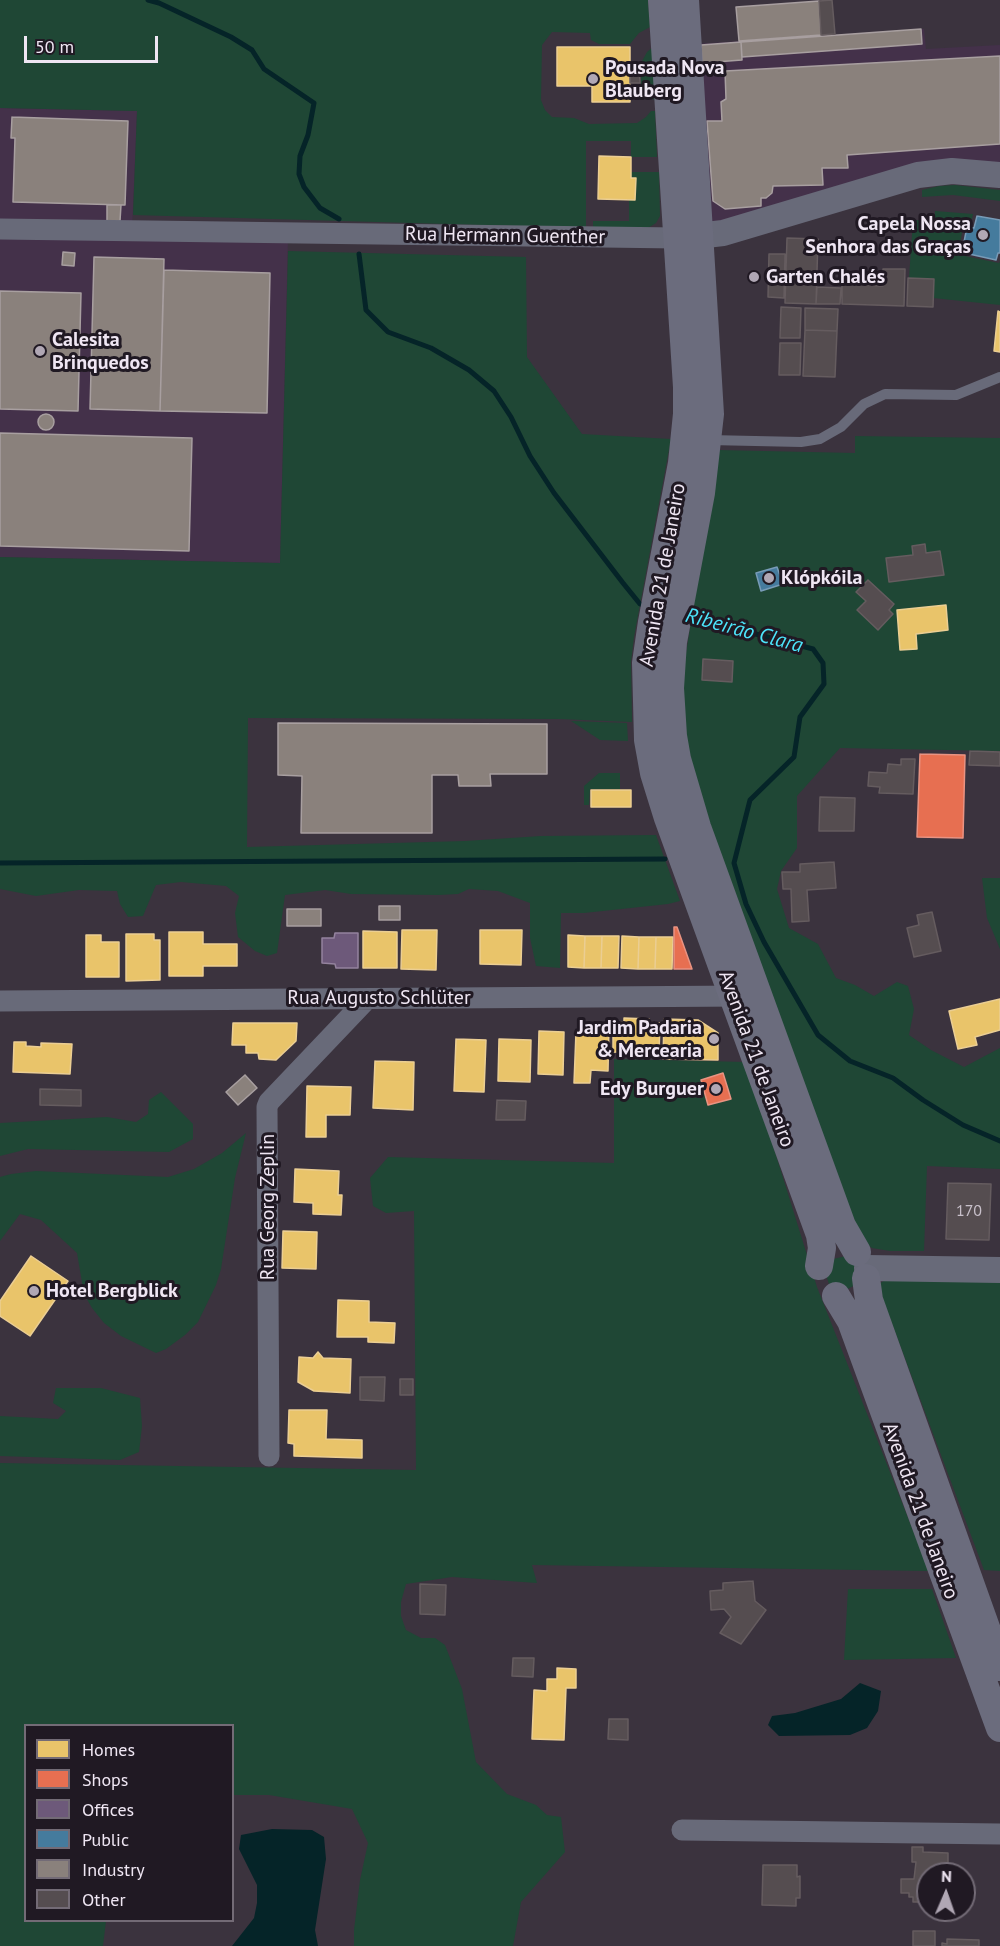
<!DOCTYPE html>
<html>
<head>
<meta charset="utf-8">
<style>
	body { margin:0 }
	#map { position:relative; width:1000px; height:1946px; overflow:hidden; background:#3b333e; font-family:"PT Sans",sans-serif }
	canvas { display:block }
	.legend { position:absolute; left:24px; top:1724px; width:210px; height:198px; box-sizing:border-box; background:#201923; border:2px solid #736b76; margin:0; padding:8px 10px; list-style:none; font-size:18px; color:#efe6f3 }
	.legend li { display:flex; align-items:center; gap:12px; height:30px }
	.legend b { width:30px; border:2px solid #736b76 }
	.north { position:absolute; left:916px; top:1862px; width:60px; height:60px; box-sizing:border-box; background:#201923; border:2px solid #736b76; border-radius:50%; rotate:2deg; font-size:16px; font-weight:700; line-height:24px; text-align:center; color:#efe6f3 }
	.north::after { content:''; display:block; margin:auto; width:21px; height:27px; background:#b0a7b4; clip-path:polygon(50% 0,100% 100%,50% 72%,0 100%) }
	.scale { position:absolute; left:24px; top:36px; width:134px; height:27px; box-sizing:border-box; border:3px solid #efe6f3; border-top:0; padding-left:8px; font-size:18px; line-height:21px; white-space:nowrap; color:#efe6f3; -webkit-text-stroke:4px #201923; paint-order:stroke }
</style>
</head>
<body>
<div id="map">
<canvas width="1000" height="1946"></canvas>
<ul class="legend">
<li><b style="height:16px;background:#e9c46a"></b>Homes</li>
<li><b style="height:16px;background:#e76f51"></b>Shops</li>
<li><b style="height:16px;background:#6d597a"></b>Offices</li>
<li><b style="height:16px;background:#457b9d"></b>Public</li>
<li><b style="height:16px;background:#8a817c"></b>Industry</li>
<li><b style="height:16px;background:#554d50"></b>Other</li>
</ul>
<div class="north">N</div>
<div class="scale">50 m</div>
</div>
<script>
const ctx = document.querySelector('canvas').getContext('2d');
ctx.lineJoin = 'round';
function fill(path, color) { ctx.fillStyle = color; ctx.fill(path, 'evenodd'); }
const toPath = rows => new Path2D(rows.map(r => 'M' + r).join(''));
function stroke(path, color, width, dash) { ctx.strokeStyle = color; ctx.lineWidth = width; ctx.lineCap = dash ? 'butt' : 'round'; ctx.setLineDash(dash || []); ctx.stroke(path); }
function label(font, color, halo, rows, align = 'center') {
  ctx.font = font + ' "PT Sans",sans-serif'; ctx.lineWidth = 6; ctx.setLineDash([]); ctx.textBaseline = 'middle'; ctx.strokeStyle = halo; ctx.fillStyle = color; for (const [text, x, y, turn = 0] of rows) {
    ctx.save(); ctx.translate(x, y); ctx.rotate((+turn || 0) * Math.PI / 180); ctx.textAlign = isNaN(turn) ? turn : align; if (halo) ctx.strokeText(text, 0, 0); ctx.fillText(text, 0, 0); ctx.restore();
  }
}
fill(toPath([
	[924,29,926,49,1000,45,1000,171,968,167,707,232,696,44],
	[0,108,137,111,132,231,288,238,280,563,0,557]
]), '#44314a');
fill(toPath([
	[0,0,648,0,650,27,639,33,630,44,599,44,591,40,590,33,552,32,542,45,541,100,545,110,552,117,574,118,589,124,637,123,646,117,651,111,655,111,657,157,631,157,631,141,586,141,586,228,133,215,137,111,0,108],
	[653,47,655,100,649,98,641,88,641,63,647,52],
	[631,172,659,172,660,216,656,223,648,228,593,228,593,221,629,221,629,199,635,199,636,179,631,178],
	[955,185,1000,190,1000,201,953,195,922,197,922,190,939,186],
	[935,211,973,214,971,223,964,222,960,244,966,246,965,256,999,263,1000,261,1000,305,933,298,933,279,909,278,913,220,934,221],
	[288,251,526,257,527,357,582,434,671,439,634,637,631,662,632,722,559,719,248,718,247,847,465,841,541,836,656,835,680,901,668,904,584,913,561,913,560,968,536,966,530,938,530,903,498,891,469,889,458,894,439,895,351,894,325,890,285,895,277,953,267,956,255,951,238,937,235,913,239,896,226,886,181,882,156,885,143,916,128,917,120,904,117,891,79,890,36,896,0,889,0,557,280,563],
	[855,436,1000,438,1000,751,840,748,797,796,797,848,781,871,777,889,789,928,818,944,836,978,855,985,874,996,897,982,908,986,914,1009,909,1035,931,1050,964,1067,1000,1048,1000,1169,927,1166,924,1251,890,1251,872,1248,858,1238,705,819,688,751,683,712,684,666,718,450,855,453],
	[571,721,627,723,628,741,600,740],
	[599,773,620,773,620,789,590,789,589,805,584,805,584,786],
	[982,878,1000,878,1000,949,987,918],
	[614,1059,747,1062,817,1287,929,1571,532,1565,537,1583,452,1577,406,1584,401,1602,401,1616,406,1630,421,1638,435,1638,445,1645,462,1689,476,1762,507,1794,536,1805,547,1815,561,1817,565,1852,521,1902,513,1946,354,1946,354,1930,360,1880,368,1843,352,1809,269,1795,233,1795,232,1726,26,1726,26,1920,106,1921,103,1946,0,1946,0,1463,416,1470,414,1211,386,1213,373,1206,370,1178,388,1157,614,1163],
	[161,1092,193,1124,193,1139,169,1152,28,1149,0,1156,0,1123,107,1117,136,1122,148,1114,149,1100],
	[246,1133,235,1178,221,1269,216,1285,198,1322,185,1335,166,1349,156,1353,121,1336,104,1323,92,1308,84,1294,77,1253,41,1220,20,1214,0,1241,0,1177,11,1174,36,1171,168,1177,194,1169,222,1153],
	[846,1256,857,1264,855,1285,846,1290,829,1284,826,1275,833,1259],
	[885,1280,1000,1282,1000,1571,984,1570,879,1289,879,1284],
	[56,1388,101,1388,140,1398,142,1426,139,1452,120,1460,0,1456,0,1416,58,1419,66,1411,53,1403],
	[848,1589,932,1589,956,1658,844,1660]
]), '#1f4735');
fill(toPath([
	[860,1683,881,1691,878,1711,867,1728,850,1735,779,1736,768,1725,772,1716,795,1713,841,1699],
	[272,1829,312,1830,324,1837,326,1859,315,1930,318,1946,232,1946,254,1918,257,1903,257,1885,239,1849,241,1835]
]), '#052428');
const homes = toPath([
	[557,47,630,47,630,102,592,102,592,86,557,86,557,47],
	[599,156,631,157,631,178,636,178,635,200,598,199,599,156],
	[998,311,1000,312,1000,352,994,351,998,311],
	[946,605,948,630,916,634,917,649,900,650,897,610,946,605],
	[591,790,631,790,631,807,591,807,591,790],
	[402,930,437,930,436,970,401,969,402,930],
	[480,930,522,930,521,965,480,964,480,930],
	[363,931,397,932,397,968,363,968,363,931],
	[169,932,203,932,203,944,237,944,237,966,203,966,203,976,169,976,169,932],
	[126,934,154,934,154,940,160,940,160,980,126,981,126,934],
	[86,935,101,935,101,942,119,942,119,977,86,977,86,935],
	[568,935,585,936,584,968,568,967,568,935],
	[585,936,602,936,601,968,584,968,585,936],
	[602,936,619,936,618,968,601,968,602,936],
	[622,936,639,937,638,969,621,968,622,936],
	[639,937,656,937,655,969,638,969,639,937],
	[656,937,673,937,672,969,655,969,656,937],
	[1000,999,1000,1030,975,1037,977,1045,958,1049,949,1011,1000,999],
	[624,1018,649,1019,649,1022,660,1023,659,1053,613,1052,613,1022,624,1022,624,1018],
	[664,1019,698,1020,718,1033,718,1060,663,1059,664,1019],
	[233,1023,297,1023,296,1041,276,1060,259,1059,258,1053,246,1053,246,1045,232,1045,233,1023],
	[592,1025,609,1026,608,1071,591,1070,590,1083,574,1083,576,1032,592,1033,592,1025],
	[539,1031,564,1032,563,1075,538,1074,539,1031],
	[456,1039,486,1040,484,1092,454,1091,456,1039],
	[499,1039,531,1040,530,1082,498,1081,499,1039],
	[14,1042,26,1042,26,1046,41,1047,41,1043,72,1044,70,1074,13,1072,14,1042],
	[375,1061,414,1062,413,1110,373,1108,375,1061],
	[307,1086,351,1087,350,1115,326,1115,326,1137,306,1137,307,1086],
	[295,1169,339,1171,338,1195,342,1195,341,1215,313,1214,313,1203,294,1202,295,1169],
	[283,1231,317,1232,316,1269,282,1268,283,1231],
	[31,1256,68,1281,30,1336,0,1316,0,1301,31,1256],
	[338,1300,369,1301,369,1322,395,1323,394,1343,368,1342,368,1337,337,1337,338,1300],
	[318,1352,323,1358,351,1359,350,1393,314,1391,298,1382,299,1357,313,1358,318,1352],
	[289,1410,327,1410,326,1439,362,1440,362,1458,294,1456,294,1444,288,1443,289,1410],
	[557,1668,576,1669,576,1688,566,1688,564,1740,532,1739,534,1690,547,1691,547,1679,557,1679,557,1668]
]);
fill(homes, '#e9c46a');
stroke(homes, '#ebce93', 1.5);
const shops = toPath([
	[920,754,965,755,963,838,917,837,920,754],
	[674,927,677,927,692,969,674,969,674,927],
	[723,1073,731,1099,708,1105,701,1080,723,1073]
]);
fill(shops, '#e76f51');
stroke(shops, '#e99382', 1.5);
const offices = toPath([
	[335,933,358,933,358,968,336,968,335,964,322,963,322,938,334,938,335,933]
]);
fill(offices, '#6d597a');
stroke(offices, '#94839e', 1.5);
const public = toPath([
	[977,216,1000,220,1000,253,998,253,996,260,969,254,971,243,964,242,967,227,974,228,977,216],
	[777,567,783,584,761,591,756,573,777,567]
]);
fill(public, '#457b9d');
stroke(public, '#789bb7', 1.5);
const industry = toPath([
	[819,1,821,35,739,41,736,7,819,1],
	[921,29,922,44,742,57,741,42,921,29],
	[741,42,742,60,702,63,701,45,741,42],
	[1000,56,1000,144,847,155,848,168,822,168,823,185,773,186,772,193,766,198,761,198,761,206,725,209,713,201,707,121,722,121,721,102,726,99,725,71,1000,56],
	[12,117,128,121,125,205,13,202,15,138,11,138,12,117],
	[107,205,121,205,120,221,107,221,107,205],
	[63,252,75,253,74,266,62,265,63,252],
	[94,257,164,259,160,411,90,409,94,257],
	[164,270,270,273,267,413,160,411,164,270],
	[0,291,81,293,78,411,0,409,0,291],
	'38 422a8 8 0 1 1 16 0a8 8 0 1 1-16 0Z',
	[0,433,192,438,189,551,0,546,0,433],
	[278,723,547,724,547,774,490,774,491,786,459,786,458,775,432,775,432,833,301,833,302,776,278,775,278,723],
	[379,906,400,906,400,920,379,920,379,906],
	[287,909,321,909,321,926,287,926,287,909],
	[245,1075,257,1088,238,1105,226,1092,245,1075]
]);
fill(industry, '#8a817c');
stroke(industry, '#a89fa0', 1.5);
stroke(toPath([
	[148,0,159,3,231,37,252,50,264,69,314,103,308,135,300,156,299,174,304,187,320,208,339,219],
	[359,254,366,310,388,332,431,348,469,370,494,391,511,417,530,456,554,493,623,583,640,604,646,606],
	[687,616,813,649,823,663,824,684,800,717,794,757,750,800,734,863,746,904,764,942,818,1035,850,1061,893,1078,923,1100,963,1125,1000,1141],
	[0,863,665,859]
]), '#052428', 5);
const building = toPath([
	[832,0,835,34,821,35,819,1,832,0],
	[630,65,639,65,640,83,630,83,630,65],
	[787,238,818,239,816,304,785,303,787,238],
	[769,254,785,254,784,298,768,297,769,254],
	[883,269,905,269,904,306,842,304,842,284,883,286,883,269],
	[908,278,934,279,933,307,907,306,908,278],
	[817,287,841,288,840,304,816,304,817,287],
	[781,307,801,308,800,338,780,338,781,307],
	[805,308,838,309,837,331,805,330,805,308],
	[805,330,837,331,835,377,803,376,805,330],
	[780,343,801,343,800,375,779,375,780,343],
	[925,544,926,553,940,551,944,575,889,582,886,558,913,555,912,546,925,544],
	[868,580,894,604,889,610,893,614,878,630,857,610,866,601,856,592,868,580],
	[703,659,733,661,732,682,702,680,703,659],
	[970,751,1000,752,1000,766,969,765,970,751],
	[901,759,915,759,913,794,879,793,880,787,868,786,869,772,887,773,888,764,901,765,901,759],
	[820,797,855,798,854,831,819,831,820,797],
	[834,862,836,888,807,890,809,921,792,922,791,889,783,889,782,872,800,872,800,864,834,862],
	[932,912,941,951,914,957,907,928,919,925,917,915,932,912],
	[40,1089,81,1090,81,1106,40,1105,40,1089],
	[497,1100,526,1101,525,1120,496,1120,497,1100],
	[948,1183,991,1184,989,1240,946,1239,948,1183],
	[360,1377,385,1377,384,1401,360,1400,360,1377],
	[400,1379,413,1379,413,1395,400,1395,400,1379],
	[753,1581,755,1601,766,1610,741,1644,720,1633,731,1617,724,1609,711,1610,710,1591,723,1590,723,1583,753,1581],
	[420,1584,446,1585,445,1615,420,1614,420,1584],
	[513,1658,534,1658,533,1677,512,1676,513,1658],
	[609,1719,628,1719,628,1740,608,1739,609,1719],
	[912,1847,923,1847,923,1852,948,1853,948,1874,928,1874,928,1902,913,1902,913,1897,909,1897,909,1893,901,1893,901,1879,914,1879,916,1862,912,1862,912,1847],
	[763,1865,797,1865,797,1877,800,1876,800,1898,796,1898,796,1906,762,1905,763,1865],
	[913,1931,935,1931,935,1946,913,1946,913,1931],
	[947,1939,979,1940,979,1946,942,1946,942,1943,947,1944,947,1939]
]);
fill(building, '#554d50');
stroke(building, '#655c5f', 1.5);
stroke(toPath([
	[709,440,801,442,820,439,841,427,864,404,885,394,956,395,1000,377]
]), '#686a79', 10);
stroke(toPath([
	[0,229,677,238],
	[0,1001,745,996],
	[269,1456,267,1107,269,1102,367,999],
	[682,1830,1000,1834]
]), '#686a79', 21);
stroke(toPath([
	[680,238,723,233,918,175,952,171,1000,175],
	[867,1268,1000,1270]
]), '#686a79', 26);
stroke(toPath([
	[662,0,687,387,687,414,682,463,652,622,646,663,648,740,654,773,668,818,820,1235,822,1248,819,1266],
	[685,0,710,414,701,493,673,642,670,688,673,736,677,759,697,827,842,1226,857,1252],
	[866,1278,869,1300,1000,1667],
	[836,1296,851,1321,1000,1728]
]), '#6b6c7d', 28);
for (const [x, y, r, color] of [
	[593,79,6,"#b0a7b4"],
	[983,235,6,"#b0a7b4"],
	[754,277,6,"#b0a7b4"],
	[40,351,6,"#b0a7b4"],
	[769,578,6,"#b0a7b4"],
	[714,1039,6,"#b0a7b4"],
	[716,1089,6,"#b0a7b4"],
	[34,1291,6,"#b0a7b4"]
]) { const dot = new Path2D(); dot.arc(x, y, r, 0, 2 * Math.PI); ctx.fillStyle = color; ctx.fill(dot); stroke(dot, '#201923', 2); }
label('16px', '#c8c0ca', null, [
	["170",969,1211]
]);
label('bold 20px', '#efe6f3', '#201923', [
	["Pousada Nova",605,68],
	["Blauberg",605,91],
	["Capela Nossa",971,224,"right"],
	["Senhora das Graças",971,247,"right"],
	["Garten Chalés",766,277],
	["Calesita",52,340],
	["Brinquedos",52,363],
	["Klópkóila",781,578],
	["Jardim Padaria",702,1028,"right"],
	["& Mercearia",702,1051,"right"],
	["Edy Burguer",704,1089,"right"],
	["Hotel Bergblick",46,1291]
], 'left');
label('20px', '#efe6f3', '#201923', [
	["Rua Hermann Guenther",505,236,1],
	["Avenida 21 de Janeiro",663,575,-80],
	["Rua Augusto Schlüter",379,998],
	["Avenida 21 de Janeiro",756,1059,70],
	["Rua Georg Zeplin",268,1207,-90],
	["Avenida 21 de Janeiro",920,1511,70]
]);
label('italic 21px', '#4ce4fa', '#201923', [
	["Ribeirão Clara",744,631,15]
]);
</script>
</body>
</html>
